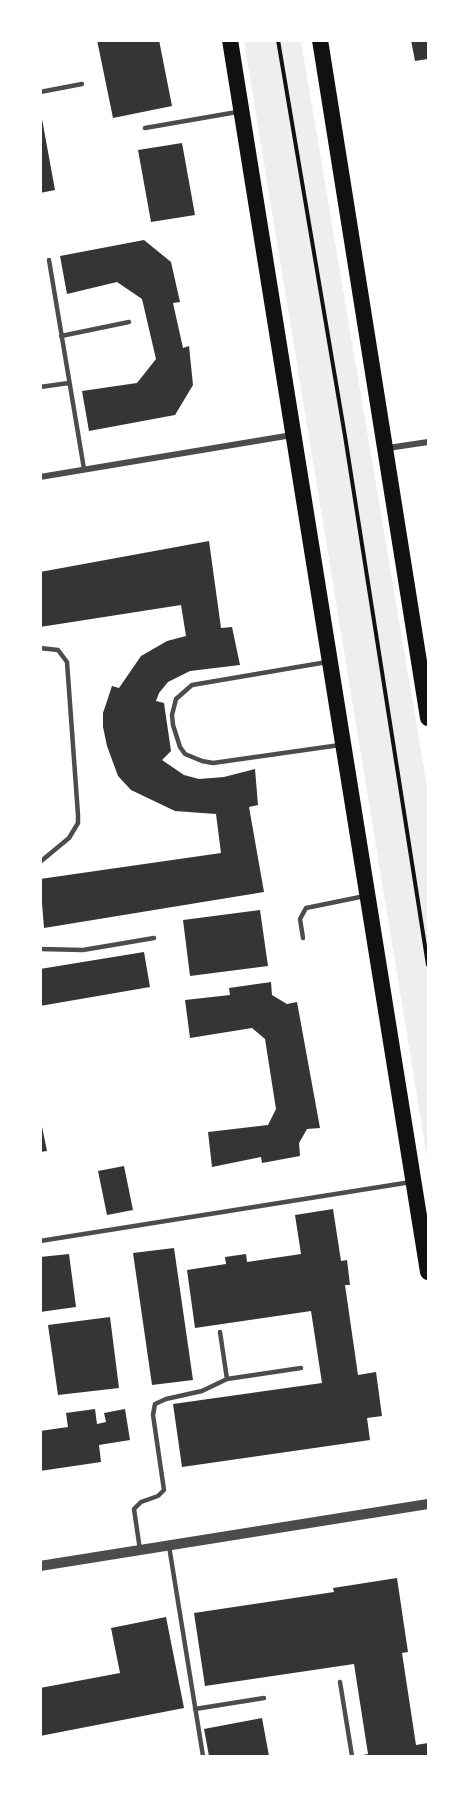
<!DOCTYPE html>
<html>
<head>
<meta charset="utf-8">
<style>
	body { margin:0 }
	#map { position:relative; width:469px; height:1797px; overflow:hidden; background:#fff; font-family:"Open Sans",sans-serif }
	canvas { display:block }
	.frame { position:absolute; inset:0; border:42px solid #fff; pointer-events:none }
</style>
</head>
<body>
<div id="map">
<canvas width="469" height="1797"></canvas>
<div class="frame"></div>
</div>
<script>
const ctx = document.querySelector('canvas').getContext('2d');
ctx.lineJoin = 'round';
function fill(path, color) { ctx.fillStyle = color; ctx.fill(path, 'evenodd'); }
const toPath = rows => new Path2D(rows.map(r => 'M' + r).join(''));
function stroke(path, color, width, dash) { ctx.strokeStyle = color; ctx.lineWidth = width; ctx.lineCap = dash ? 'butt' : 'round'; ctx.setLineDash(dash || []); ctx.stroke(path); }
fill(toPath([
	[244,41,301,41,428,792,428,1163]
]), '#eee');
fill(toPath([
	[97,40,159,40,172,106,113,118],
	[411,40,428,40,428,59,415,61],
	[40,108,55,190,40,193],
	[182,143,195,215,151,222,138,150],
	[144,240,171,262,180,302,173,303,183,348,189,346,193,385,175,415,89,431,82,391,137,383,156,359,142,299,117,282,67,294,60,256],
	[209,541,221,628,232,627,240,665,190,671,168,682,159,693,156,701,164,703,171,751,162,760,184,775,199,779,224,777,255,769,258,805,249,807,264,892,44,928,40,879,221,853,216,814,175,811,131,790,118,776,107,746,103,727,103,713,112,686,119,688,141,656,167,641,186,636,181,605,40,627,40,572],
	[260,910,268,966,190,976,183,920],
	[144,952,150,987,40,1006,40,969],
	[271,982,272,995,287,1004,297,1002,320,1128,307,1129,299,1143,300,1156,262,1163,261,1157,212,1167,208,1132,268,1125,276,1109,265,1039,252,1028,190,1038,185,1000,230,995,229,988],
	[40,1117,47,1151,40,1152],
	[124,1166,133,1210,107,1215,98,1171],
	[333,1209,341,1261,347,1260,350,1285,345,1285,358,1375,376,1372,382,1416,367,1418,370,1440,182,1467,173,1404,322,1383,311,1311,195,1328,187,1270,226,1264,225,1257,246,1254,247,1262,301,1254,295,1215],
	[174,1248,193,1380,152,1385,133,1253],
	[69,1254,76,1307,40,1312,40,1257],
	[110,1317,119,1388,58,1395,48,1325],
	[95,1409,97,1424,106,1422,104,1413,125,1409,130,1440,99,1445,101,1462,40,1471,40,1431,68,1427,66,1413],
	[397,1578,408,1652,402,1653,416,1745,428,1743,428,1756,357,1756,368,1754,354,1664,205,1686,194,1613,334,1592,333,1588],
	[166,1617,184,1708,40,1736,40,1688,120,1673,111,1628],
	[262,1718,269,1756,209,1756,204,1729]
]), '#353535');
stroke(toPath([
	[278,40,345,436,428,965]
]), '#111', 4);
stroke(toPath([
	[40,92,82,84],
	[145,128,237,112],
	[49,260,84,469],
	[61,336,129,322],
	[40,387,69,383],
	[40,648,58,650,67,662,78,815,78,823,69,838,40,862],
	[327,662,192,685,176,699,172,715,173,725,180,747,185,754,202,761,213,763,340,745],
	[303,938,300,919,306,908,365,896],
	[40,949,83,950,154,938],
	[40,1241,411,1182],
	[227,1379,301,1368],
	[169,1546,203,1756],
	[140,1550,134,1509,141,1502,158,1496,164,1490,153,1415,155,1404,166,1399,202,1391,227,1379,220,1332],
	[340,1682,352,1756],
	[195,1709,264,1698]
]), '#4c4c4c', 4.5);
stroke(toPath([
	[388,448,428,442],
	[40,477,292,435]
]), '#4c4c4c', 6);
stroke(toPath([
	[40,1566,428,1504]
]), '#4c4c4c', 10);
stroke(toPath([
	[230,40,428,1272],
	[320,40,428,718]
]), '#111', 16);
</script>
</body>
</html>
